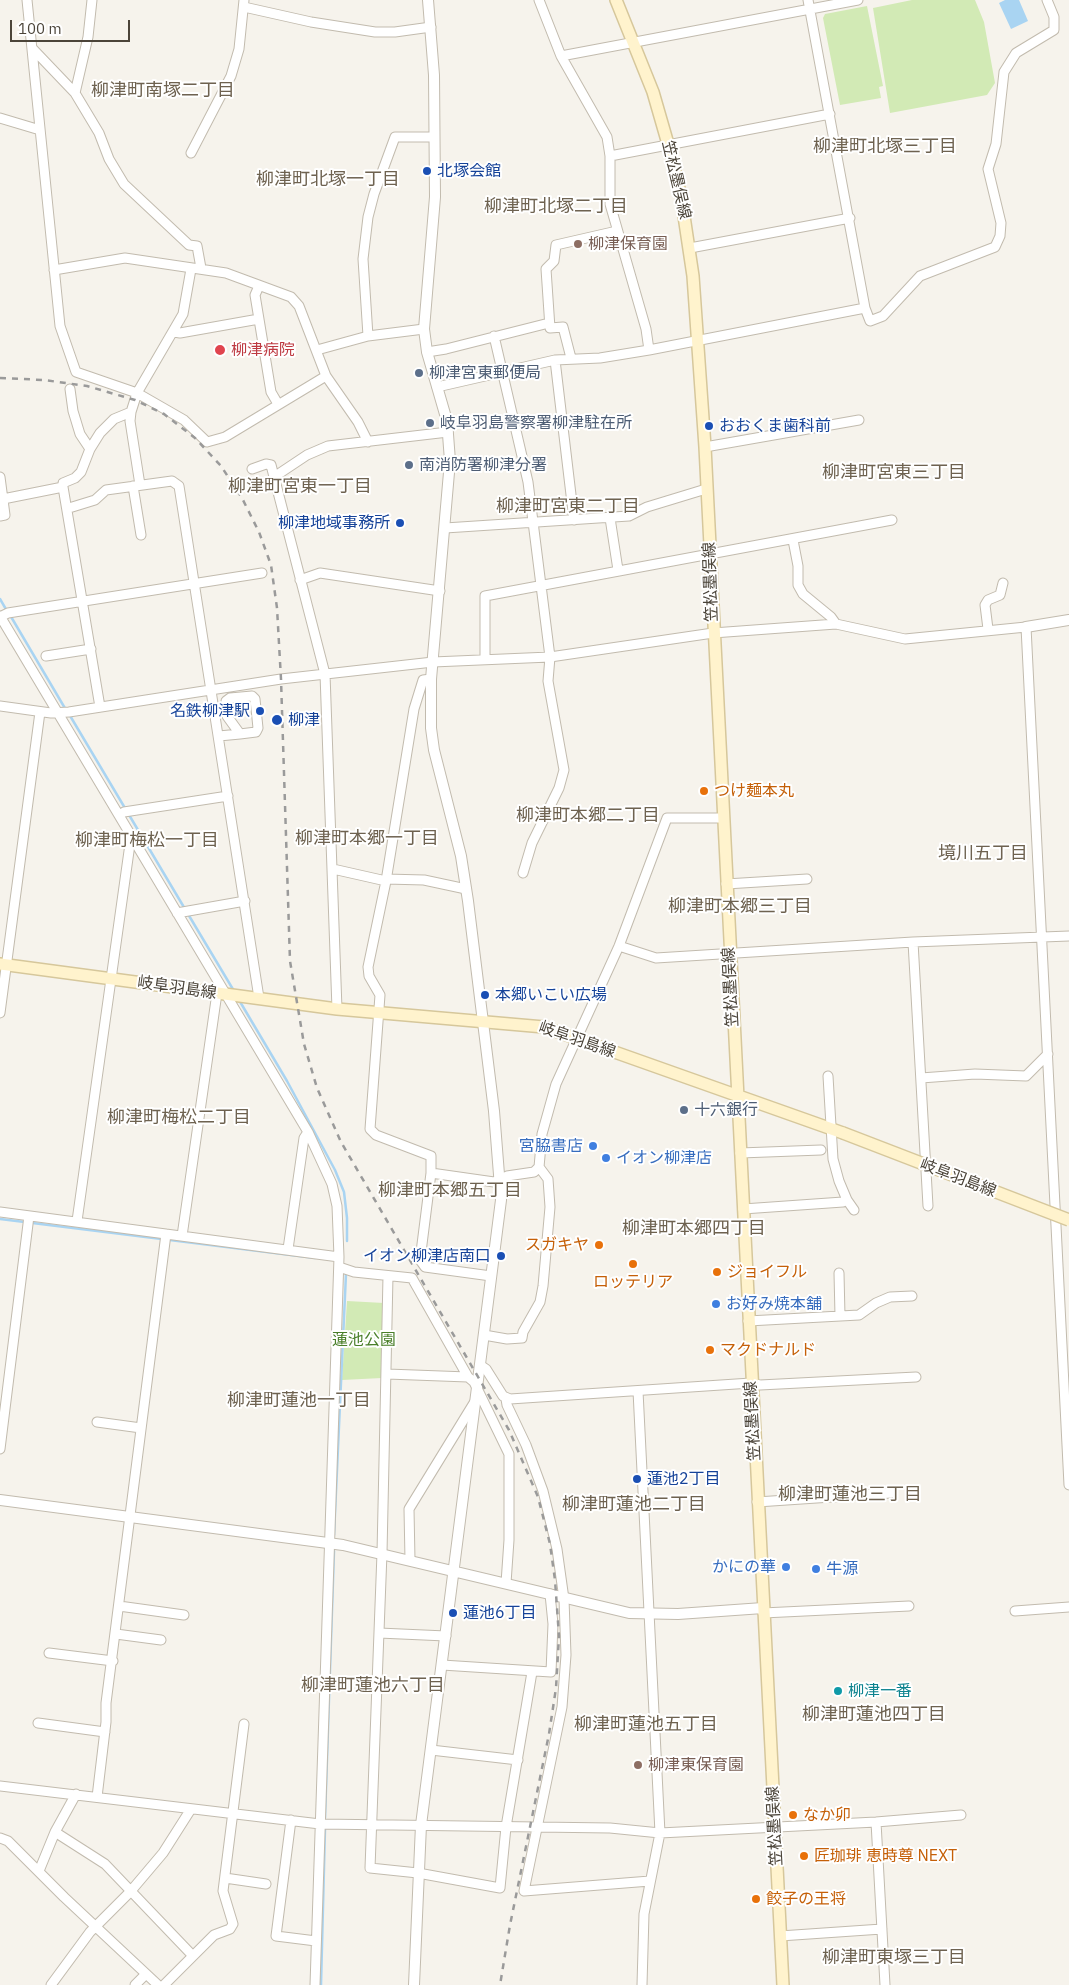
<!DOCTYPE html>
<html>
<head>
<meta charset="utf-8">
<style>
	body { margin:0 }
	#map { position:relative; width:1069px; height:1985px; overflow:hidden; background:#f6f3ec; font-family:"IBM Plex Sans",sans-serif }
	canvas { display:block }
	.scale { position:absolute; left:10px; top:20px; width:120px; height:22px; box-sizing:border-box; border:2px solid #4b4439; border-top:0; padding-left:6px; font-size:15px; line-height:18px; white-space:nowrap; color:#4b4439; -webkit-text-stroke:4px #fff; paint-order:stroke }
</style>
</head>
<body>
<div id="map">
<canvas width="1069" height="1985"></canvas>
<div class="scale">100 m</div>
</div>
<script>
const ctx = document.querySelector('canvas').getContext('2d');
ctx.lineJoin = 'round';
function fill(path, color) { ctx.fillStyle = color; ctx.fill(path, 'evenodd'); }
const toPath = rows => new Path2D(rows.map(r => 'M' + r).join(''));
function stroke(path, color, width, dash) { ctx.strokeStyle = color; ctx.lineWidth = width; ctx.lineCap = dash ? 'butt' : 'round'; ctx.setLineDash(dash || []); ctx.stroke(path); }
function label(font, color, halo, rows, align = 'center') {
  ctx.font = font + ' "IBM Plex Sans","Noto Sans JP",sans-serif'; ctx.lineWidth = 4; ctx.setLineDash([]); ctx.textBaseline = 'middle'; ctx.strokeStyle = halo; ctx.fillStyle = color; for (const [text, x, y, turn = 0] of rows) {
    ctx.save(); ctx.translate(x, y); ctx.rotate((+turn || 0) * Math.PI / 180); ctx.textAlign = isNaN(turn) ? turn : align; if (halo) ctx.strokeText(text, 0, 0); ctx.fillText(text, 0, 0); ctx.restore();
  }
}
fill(toPath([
	[912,0,975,0,984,22,995,83,987,95,890,113,873,8],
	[867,6,883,86,879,87,881,98,840,105,823,18,825,14],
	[347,1301,384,1303,382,1378,342,1380]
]), '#d2eab5');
fill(toPath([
	[1005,0,1019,0,1028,21,1011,29,999,3]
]), '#a9d4f2');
stroke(toPath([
	[0,599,7,611],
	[10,615,66,710],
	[69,714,185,909],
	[188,914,234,991],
	[239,1000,287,1081,335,1170,344,1192,347,1218,347,1241],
	[0,1219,315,1258],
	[334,1535,346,1274],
	[325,1818,334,1551],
	[321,1985,325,1829]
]), '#a9d4f2', 2.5);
const minor = toPath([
	[27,0,60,326,76,372,137,393,184,420,207,442,225,437,326,376],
	[539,0,561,56,607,137,610,156,610,204,646,329,649,350],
	[808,0,865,308,870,321,883,316,920,276,995,247,1000,236,1001,223,988,169,996,144,1004,72,1016,53,1054,30,1054,17,1047,0],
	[244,7,311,22,375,32,395,32,431,27],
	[32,48,75,93,99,133,109,159,124,184,189,245,197,246,201,268],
	[561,56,858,0],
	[75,93,88,37,92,0],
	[0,118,40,130],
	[191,153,231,76,239,49,244,0],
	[610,156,830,114],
	[690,248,850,218],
	[54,270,125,258,226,273,291,297,299,306,326,376,358,422,368,442],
	[259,286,255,295,271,392,278,404],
	[174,332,180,333,259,319],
	[368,336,363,259,368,217,374,194,395,137,434,137],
	[494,336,528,482,550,657,548,681,564,770,559,788,532,843,523,873],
	[317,350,368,336,424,329],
	[427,352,446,349,549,323],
	[571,358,563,327,550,328,546,269,554,261,556,245,617,231],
	[555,360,574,520],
	[437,387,555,360,600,358,649,350,865,308],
	[70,389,73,411,80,434,90,449],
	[705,447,859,420],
	[252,469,266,464,271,465,325,674,337,1009],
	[0,477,5,515,0,516],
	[274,477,307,455,328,446,448,432],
	[140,485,130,421,131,412,137,393,183,314,191,269],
	[133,486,141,535],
	[63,487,100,707],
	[3,499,63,487,63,483,75,478,81,472,90,449,100,433,114,419,131,412],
	[69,508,95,500,106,490,172,481,179,486,259,998],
	[610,518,618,570],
	[445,528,629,516,647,507,706,489],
	[793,540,798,566,798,585,803,594,831,617,836,624],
	[300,580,320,573,440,591],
	[0,616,308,1132,332,1184,337,1206,339,1257,315,1985],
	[0,617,8,613,262,573],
	[988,629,985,605,988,600,1000,595,1003,583],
	[46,656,91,649],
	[485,659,485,596,892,520],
	[431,679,423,680,414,709,386,881,368,967,369,976,380,995,370,1129,376,1135,431,1156,431,1173,420,1260,425,1267,491,1276],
	[0,706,51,713,69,712,281,679,433,662,550,657,713,633,836,624,905,639,1026,627,1069,1485],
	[219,736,240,734,227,716,226,701,230,698,252,696,255,699,258,728,256,732,240,734],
	[119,815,124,812,228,796],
	[333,869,386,881],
	[386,879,424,880,466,889],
	[726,884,807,879],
	[177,913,245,901],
	[913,942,928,1206],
	[619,946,656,958,913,942,1069,936],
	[0,1013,40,712],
	[828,1076,833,1159,839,1181,847,1200,854,1210],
	[921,1078,975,1074,1026,1076,1048,1054],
	[740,1153,821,1150],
	[431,1173,494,1182,507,1176,534,1172,539,1167,542,1134,556,1084,619,946,667,818,722,818],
	[743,1209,843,1202,847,1200],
	[0,1212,339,1257],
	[77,1221,130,844,133,839],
	[182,1236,217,993],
	[288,1249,304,1138,308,1132],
	[339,1267,354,1272,412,1278,468,1377,474,1382,509,1454,509,1540,506,1583],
	[839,1273,840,1316],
	[388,1276,382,1553,370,1868,418,1873,500,1888,506,1827,532,1672],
	[748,1321,859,1315,876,1303,890,1297,912,1296],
	[484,1335,507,1339,522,1338,523,1332,540,1302,543,1286,550,1207,548,1179,539,1167],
	[480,1365,486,1369,503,1396,510,1399,751,1383,760,1385,916,1377],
	[387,1374,468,1377],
	[638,1391,660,1833,644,1914,642,1985],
	[506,1399,507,1405,526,1445,543,1491,557,1549,564,1599,566,1655,562,1707,524,1891,650,1881],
	[97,1422,141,1428],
	[0,1449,29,1216],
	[757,1502,891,1493],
	[410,1560,409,1509,474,1403],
	[119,1606,184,1615],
	[1015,1611,1069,1607],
	[763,1613,909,1606],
	[379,1633,446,1636],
	[116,1634,161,1640],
	[49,1653,113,1661],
	[442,1665,551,1672,553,1624,550,1594],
	[38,1723,105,1732],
	[431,1750,518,1760],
	[0,1786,320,1824,610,1828,660,1833,876,1822,961,1815],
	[97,1797,106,1722,106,1703,166,1234],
	[291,1820,276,1936,316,1941],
	[876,1822,885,1985],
	[55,1832,105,1864,193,1956],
	[0,1838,8,1841,64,1897,158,1985],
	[39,1871,55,1832,76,1794],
	[225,1878,266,1884],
	[780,1936,882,1929],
	[51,1985,90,1932,130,1892,163,1853,191,1809],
	[135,1985,146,1974],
	[164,1985,214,1935,230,1929,233,1924,223,1891,244,1724]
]);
const tertiary = toPath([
	[1026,627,1069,620],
	[0,1500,343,1545,629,1613,678,1614,763,1608],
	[414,1985,421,1825,501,1200,494,1111,468,901,461,856,434,750,431,728,431,679,450,461,447,421,427,352,424,329,435,197,434,75,428,0]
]);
const secondary = toPath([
	[616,0,653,92,668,144,681,196,693,276,705,447,783,1985],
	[0,964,337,1009,544,1027,843,1133]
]);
stroke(minor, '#c2bbae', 11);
stroke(tertiary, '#c2bbae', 12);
stroke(secondary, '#d6c79b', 14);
stroke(minor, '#fff', 9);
stroke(tertiary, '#fff', 10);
stroke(secondary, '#fff3cd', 11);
stroke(toPath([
	[0,378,44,380,87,386,135,400,164,414,195,438,221,466,242,498,259,532,271,565,277,608,281,679,290,961,304,1044,317,1088,341,1142,509,1430,538,1497,550,1544,555,1580,559,1636,556,1688,549,1734,510,1925,500,1985]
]), '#9a9a9a', 2.5, [6, 6]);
const secondaryBridge = toPath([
	[843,1133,1069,1220]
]);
stroke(secondaryBridge, '#d6c79b', 14, []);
stroke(secondaryBridge, '#fff3cd', 11);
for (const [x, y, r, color] of [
	[427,171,5,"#1a4fb4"],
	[578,244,5,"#8d6e63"],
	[220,350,6,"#e0444e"],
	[419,373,5,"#5c6f8a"],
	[430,423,5,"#5c6f8a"],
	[709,426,5,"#1a4fb4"],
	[409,465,5,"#5c6f8a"],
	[400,523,5,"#1a4fb4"],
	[260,711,5,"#1a4fb4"],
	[277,720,6,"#1a4fb4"],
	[704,791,5,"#e8710a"],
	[485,995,5,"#1a4fb4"],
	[684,1110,5,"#5c6f8a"],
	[593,1146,5,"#3f7fe0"],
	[606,1158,5,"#3f7fe0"],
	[599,1245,5,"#e8710a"],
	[501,1256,5,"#1a4fb4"],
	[633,1264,5,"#e8710a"],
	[717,1272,5,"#e8710a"],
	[716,1304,5,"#3f7fe0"],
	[710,1350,5,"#e8710a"],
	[637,1479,5,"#1a4fb4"],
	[786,1567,5,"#3f7fe0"],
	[816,1569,5,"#3f7fe0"],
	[453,1613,5,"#1a4fb4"],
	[838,1691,5,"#0f9aa8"],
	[638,1765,5,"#8d6e63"],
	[793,1815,5,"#e8710a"],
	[804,1856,5,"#e8710a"],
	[756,1899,5,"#e8710a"]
]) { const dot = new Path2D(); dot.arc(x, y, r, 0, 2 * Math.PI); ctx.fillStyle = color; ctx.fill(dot); stroke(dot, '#fff', 2); }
label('16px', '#164399', '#fff', [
	["北塚会館",437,171],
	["おおくま歯科前",719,426],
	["柳津地域事務所",390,523,"right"],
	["名鉄柳津駅",250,711,"right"],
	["柳津",288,720],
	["本郷いこい広場",495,995],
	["イオン柳津店南口",491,1256,"right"],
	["蓮池2丁目",647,1479],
	["蓮池6丁目",463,1613]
], 'left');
label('16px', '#4b4439', '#fff', [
	["笠松墨俣線",676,180,77],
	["笠松墨俣線",711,582,-92],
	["笠松墨俣線",731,987,-93],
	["岐阜羽島線",177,988,8],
	["岐阜羽島線",577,1040,19],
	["岐阜羽島線",958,1178,21],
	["笠松墨俣線",753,1421,-93],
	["笠松墨俣線",775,1826,-93]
]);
label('16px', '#785e54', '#fff', [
	["柳津保育園",588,244],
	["柳津東保育園",648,1765]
], 'left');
label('16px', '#be3a42', '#fff', [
	["柳津病院",231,350]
], 'left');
label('16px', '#4e5e75', '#fff', [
	["柳津宮東郵便局",429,373],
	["岐阜羽島警察署柳津駐在所",440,423],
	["南消防署柳津分署",419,465],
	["十六銀行",694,1110]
], 'left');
label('16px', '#c56008', '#fff', [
	["つけ麺本丸",714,791],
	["スガキヤ",589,1245,"right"],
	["ジョイフル",727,1272],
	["ロッテリア",633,1282,"center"],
	["マクドナルド",720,1350],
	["なか卯",803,1815],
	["匠珈琲 恵時尊 NEXT",814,1856],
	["餃子の王将",766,1899]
], 'left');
label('16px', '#366cbe', '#fff', [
	["宮脇書店",583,1146,"right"],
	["イオン柳津店",616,1158],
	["お好み焼本舗",726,1304],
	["かにの華",776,1567,"right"],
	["牛源",826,1569]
], 'left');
label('16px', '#4a7f2a', '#fff', [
	["蓮池公園",364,1340]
]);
label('16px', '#0d838f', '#fff', [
	["柳津一番",848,1691]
], 'left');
label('18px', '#6e6250', '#fff', [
	["柳津町南塚二丁目",163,91],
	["柳津町北塚三丁目",885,147],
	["柳津町北塚一丁目",328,180],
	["柳津町北塚二丁目",556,207],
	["柳津町宮東三丁目",894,473],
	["柳津町宮東一丁目",300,487],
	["柳津町宮東二丁目",568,507],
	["柳津町本郷二丁目",588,816],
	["柳津町本郷一丁目",367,839],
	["柳津町梅松一丁目",147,841],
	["境川五丁目",983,854],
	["柳津町本郷三丁目",740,907],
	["柳津町梅松二丁目",179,1118],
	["柳津町本郷五丁目",450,1191],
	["柳津町本郷四丁目",694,1229],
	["柳津町蓮池一丁目",299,1401],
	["柳津町蓮池三丁目",850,1495],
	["柳津町蓮池二丁目",634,1505],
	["柳津町蓮池六丁目",373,1686],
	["柳津町蓮池四丁目",874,1715],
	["柳津町蓮池五丁目",646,1725],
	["柳津町東塚三丁目",894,1958]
]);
</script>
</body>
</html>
